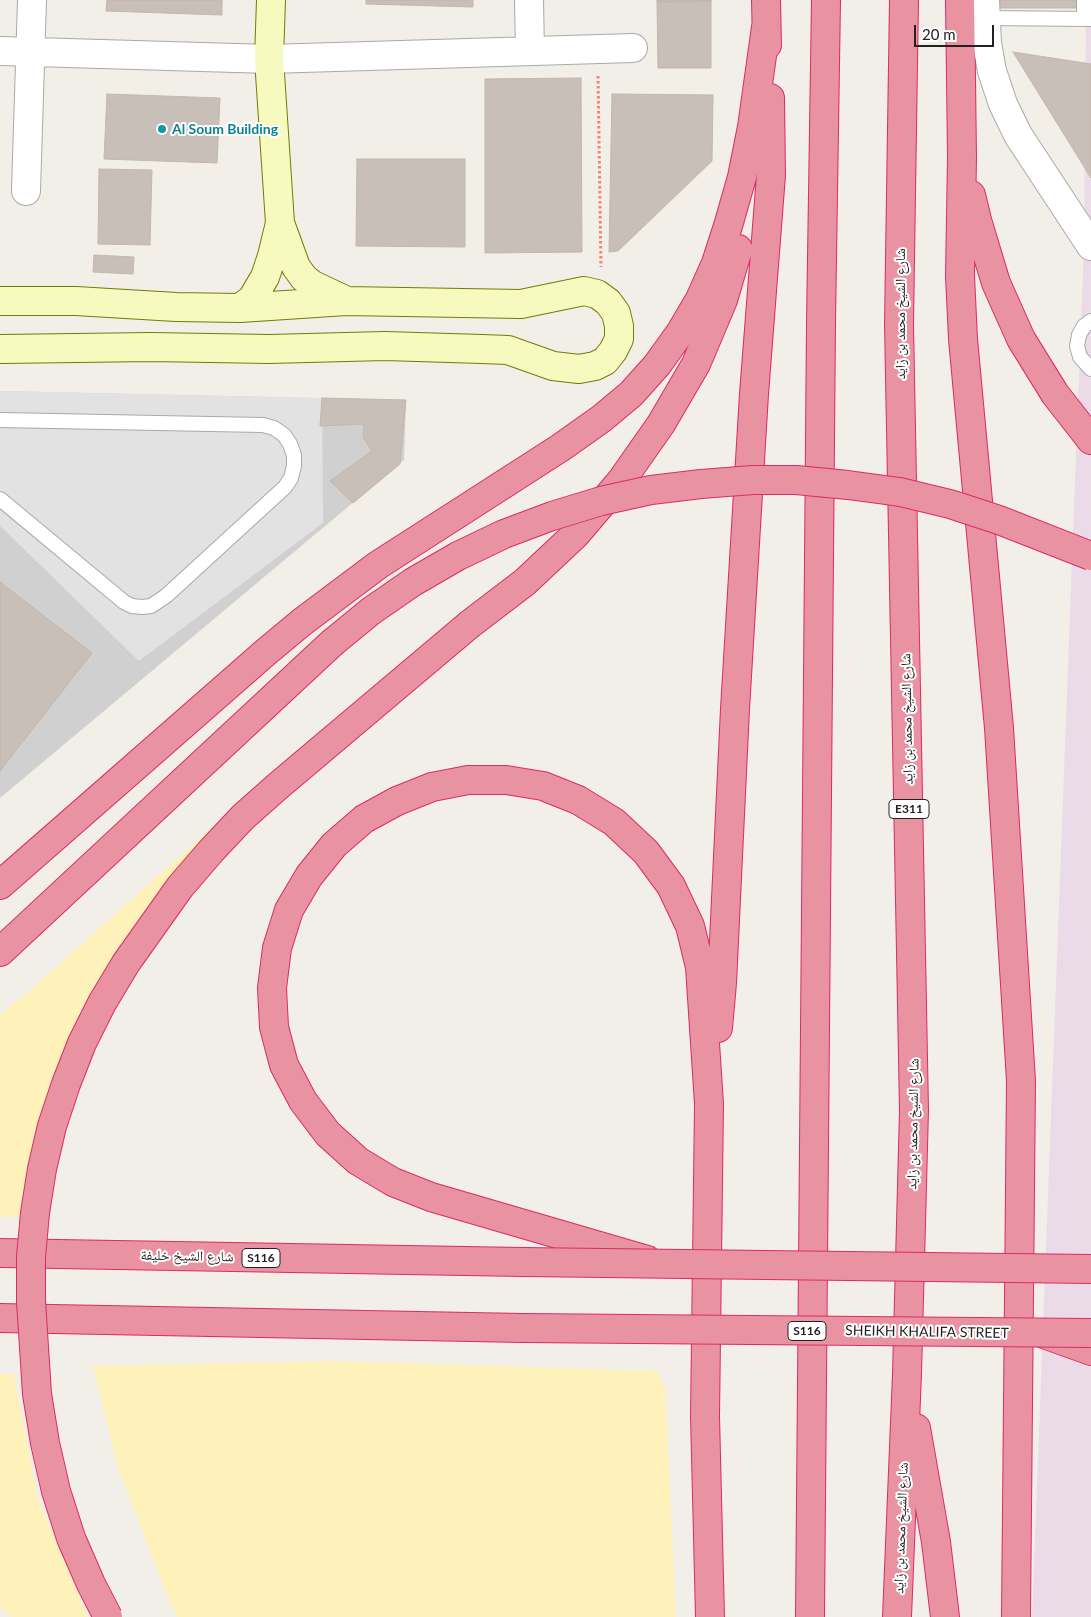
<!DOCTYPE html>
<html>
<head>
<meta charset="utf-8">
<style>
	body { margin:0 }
	#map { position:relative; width:1091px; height:1617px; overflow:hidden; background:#f2efe9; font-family:Lato,sans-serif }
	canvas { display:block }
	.scale { position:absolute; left:914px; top:25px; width:80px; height:22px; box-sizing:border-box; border:2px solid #222; border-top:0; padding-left:6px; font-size:15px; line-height:18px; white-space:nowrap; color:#222; -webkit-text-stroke:4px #fff; paint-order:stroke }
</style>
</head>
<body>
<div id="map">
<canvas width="1091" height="1617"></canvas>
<div class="scale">20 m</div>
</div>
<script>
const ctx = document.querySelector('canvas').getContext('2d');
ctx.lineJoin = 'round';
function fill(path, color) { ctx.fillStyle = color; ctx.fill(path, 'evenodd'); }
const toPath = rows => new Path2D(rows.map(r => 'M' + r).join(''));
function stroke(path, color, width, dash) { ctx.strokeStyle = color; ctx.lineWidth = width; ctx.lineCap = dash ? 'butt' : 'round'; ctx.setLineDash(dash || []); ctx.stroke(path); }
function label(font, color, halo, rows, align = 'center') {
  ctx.font = font + ' Lato,"Noto Naskh Arabic",sans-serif'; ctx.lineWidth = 4; ctx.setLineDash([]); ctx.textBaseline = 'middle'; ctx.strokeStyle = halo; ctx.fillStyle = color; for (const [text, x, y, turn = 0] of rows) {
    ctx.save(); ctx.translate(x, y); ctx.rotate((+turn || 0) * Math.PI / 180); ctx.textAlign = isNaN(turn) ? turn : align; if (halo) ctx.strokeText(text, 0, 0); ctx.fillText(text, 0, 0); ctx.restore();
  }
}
fill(toPath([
	[1086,0,1091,0,1091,1617,1032,1617,1084,244]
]), '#ebdbe8');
fill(toPath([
	[0,391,406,400,404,460,0,798]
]), '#d0d0d0');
fill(toPath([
	[219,821,159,892,94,990,51,1087,31,1162,22,1217,0,1217,0,1015,26,994],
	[334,1361,658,1371,665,1389,676,1617,178,1617,170,1603,118,1468,93,1366],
	[0,1374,14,1374,38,1499,88,1617,12,1617,0,1606]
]), '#fff1ba');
fill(toPath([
	[0,391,322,398,323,523,139,661,0,526]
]), '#e2e2e2');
const building = toPath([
	[107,0,222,0,222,15,106,11,107,0],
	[366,0,473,0,473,7,366,4,366,0],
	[657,0,711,0,711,1,657,2,657,0],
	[998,0,1080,0,1080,8,998,8,998,0],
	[711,1,711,68,658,68,657,2,711,1],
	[1013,52,1091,64,1091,178,1013,52],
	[581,78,582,252,485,253,485,79,581,78],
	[107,94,220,98,217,163,104,159,107,94],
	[612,94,713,95,712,161,618,251,609,252,612,94],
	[357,159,465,159,465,247,356,246,357,159],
	[99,169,152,170,150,245,98,244,99,169],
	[94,255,134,257,133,274,93,272,94,255],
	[322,398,406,400,400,464,353,503,330,481,372,451,363,437,364,424,320,426,322,398],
	[0,582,92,653,0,771,0,582]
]);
fill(building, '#c7bfb8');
stroke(building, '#c4b6ab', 1);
const lane = toPath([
	[1084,0,1084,19],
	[985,18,1091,19],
	[1091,321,1084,326,1079,335,1077,346,1080,357,1091,369],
	[0,420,263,425,274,428,284,435,290,444,294,455,294,466,291,478,285,487,166,596,151,606,142,607,132,606,124,602,0,499]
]);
const street = toPath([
	[529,0,530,51],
	[985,0,987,43,992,71,1003,104,1018,135,1091,246],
	[0,51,269,59,633,48],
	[26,191,32,0]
]);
const secondary = toPath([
	[271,0,269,59,280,223,296,267,304,278,313,285,345,300],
	[0,301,76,301,176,307,240,308,346,301,521,304,584,291,597,294,608,302,616,313,619,326,619,339,613,351,605,361,595,366,579,369,553,366,508,350,482,349,385,346,269,349,151,347,0,349],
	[240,308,252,299,265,277,272,256,280,223]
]);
const highway = toPath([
	[766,0,767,45],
	[960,0,962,157,960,276,963,339,999,728,1021,1081,1016,1617],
	[971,195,977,220,996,283,1021,339,1055,394,1091,440],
	[470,624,525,582,576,534,621,481,661,424,696,364,723,300,738,249],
	[0,885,266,652,302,622,378,565,560,448,601,419,631,394,657,365,680,333,700,299,716,263,728,226,742,177,752,127,766,27],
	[0,952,332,643],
	[718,1028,722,983,735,709,754,394,771,175,770,98],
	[0,1253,523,1262],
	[647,1260,431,1197,393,1182,358,1161,328,1134,303,1101,284,1065,274,1027,272,988,277,948,289,910,309,876,334,845,364,819,397,801,432,787,468,780,506,780,543,786,578,800,614,822,646,852,671,886,690,926,700,967,709,1104,705,1416,710,1617],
	[0,1318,523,1328],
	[1041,1333,1091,1351],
	[916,1428,936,1542,945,1617],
	[810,1617,821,323,826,0],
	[897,1617,907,1374,914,1110,899,324,904,0]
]);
stroke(lane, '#a9a9a9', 16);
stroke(street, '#a9a9a9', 30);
stroke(secondary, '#707d05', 30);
stroke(highway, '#dc2a67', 30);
stroke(toPath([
	[598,76,601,267]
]), '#fa8072', 3, [2.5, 2.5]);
stroke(lane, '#fff', 14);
stroke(street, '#fff', 28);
stroke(secondary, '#f7fabf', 28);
stroke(highway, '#e892a2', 28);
const highwayBridge = toPath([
	[332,643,371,611,413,582,458,556,504,534,552,516,601,501,651,490,701,484,753,480,796,480,848,485,900,492,950,504,999,520,1091,556],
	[523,1262,1091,1269],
	[523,1328,1091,1333],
	[108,1617,91,1584,71,1538,56,1491,45,1443,37,1394,31,1301,31,1257,35,1213,42,1169,52,1126,66,1084,82,1043,102,1003,126,963,180,887,211,851,243,817,278,786,470,624]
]);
stroke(highwayBridge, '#dc2a67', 30, []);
stroke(highwayBridge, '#e892a2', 28);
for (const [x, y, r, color] of [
	[162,129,5,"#0f9aa8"]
]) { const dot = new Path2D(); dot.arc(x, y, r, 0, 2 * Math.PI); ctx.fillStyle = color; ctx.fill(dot); stroke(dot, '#fff', 2); }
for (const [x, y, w] of [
	[909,809,40],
	[261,1258,38],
	[807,1331,38]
]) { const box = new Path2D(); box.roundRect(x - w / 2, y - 9.5, w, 19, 4); ctx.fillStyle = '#fff'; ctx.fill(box); stroke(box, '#222', 1); }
label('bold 12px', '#222', null, [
	["E311",909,809],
	["S116",261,1258],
	["S116",807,1331]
]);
label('bold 14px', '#0d838f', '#fff', [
	["Al Soum Building",172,129]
], 'left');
label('14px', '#222', '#fff', [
	["شارع الشيخ محمد بن زايد",900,314,-90],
	["شارع الشيخ محمد بن زايد",907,719,-91],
	["شارع الشيخ محمد بن زايد",913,1124,-89],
	["شارع الشيخ خليفة",187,1256,1],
	["SHEIKH KHALIFA STREET",927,1332,1],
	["شارع الشيخ محمد بن زايد",901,1528,-88]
]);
</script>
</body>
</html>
